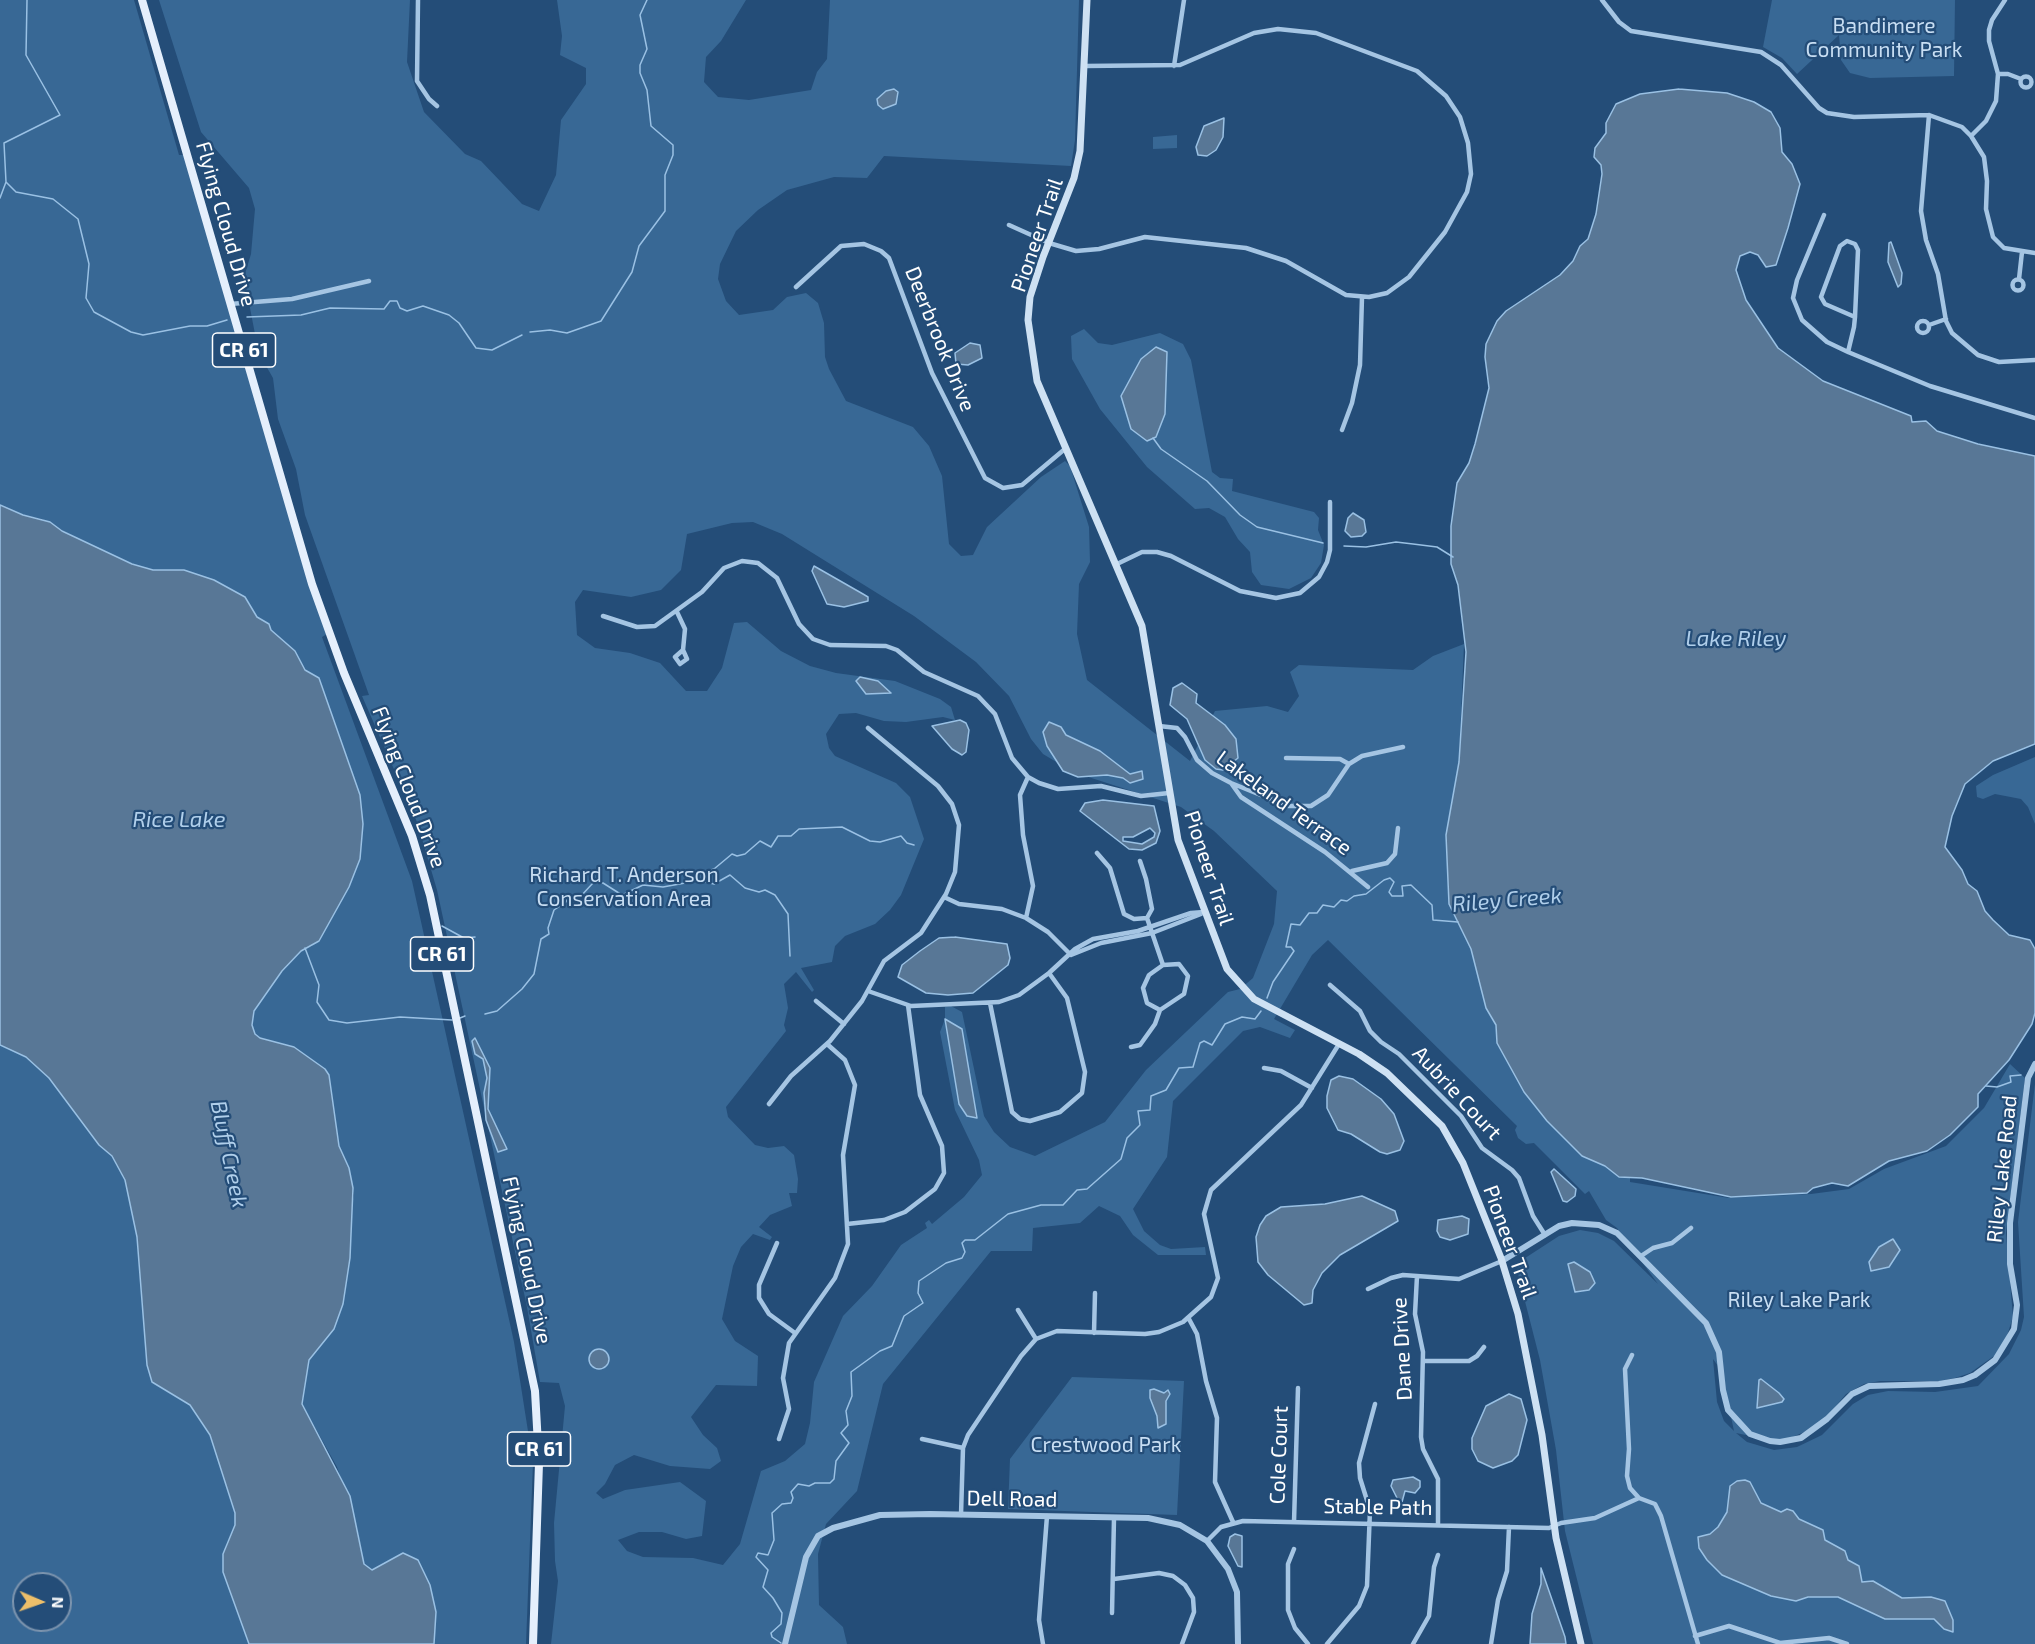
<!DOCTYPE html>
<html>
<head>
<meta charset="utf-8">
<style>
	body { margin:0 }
	#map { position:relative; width:2035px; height:1644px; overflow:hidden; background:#244d78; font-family:"Exo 2",sans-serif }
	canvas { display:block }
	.north { position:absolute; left:12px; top:1572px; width:60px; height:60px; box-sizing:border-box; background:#244d78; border:2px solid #7c94ae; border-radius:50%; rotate:92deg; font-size:16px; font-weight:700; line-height:24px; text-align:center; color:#fff }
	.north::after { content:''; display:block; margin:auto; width:21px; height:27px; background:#edbf6a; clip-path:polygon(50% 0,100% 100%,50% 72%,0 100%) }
</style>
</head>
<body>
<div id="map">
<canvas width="2035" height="1644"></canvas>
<div class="north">N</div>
</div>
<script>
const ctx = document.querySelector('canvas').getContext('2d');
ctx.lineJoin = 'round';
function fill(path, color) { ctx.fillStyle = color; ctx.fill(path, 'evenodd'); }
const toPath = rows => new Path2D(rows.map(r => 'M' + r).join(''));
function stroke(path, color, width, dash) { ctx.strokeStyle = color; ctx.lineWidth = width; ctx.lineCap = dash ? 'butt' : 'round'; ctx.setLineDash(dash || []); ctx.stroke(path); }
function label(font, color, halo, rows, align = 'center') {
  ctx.font = font + ' "Exo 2",sans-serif'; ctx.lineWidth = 4.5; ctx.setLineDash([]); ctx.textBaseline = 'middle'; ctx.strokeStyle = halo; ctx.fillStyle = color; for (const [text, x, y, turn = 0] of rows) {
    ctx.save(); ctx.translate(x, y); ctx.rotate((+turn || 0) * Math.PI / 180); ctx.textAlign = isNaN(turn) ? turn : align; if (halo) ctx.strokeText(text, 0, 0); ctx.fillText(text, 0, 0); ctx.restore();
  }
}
fill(toPath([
	[0,0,134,0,179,155,187,155,329,633,322,637,412,881,514,1342,533,1463,526,1644,434,1644,436,1612,430,1585,395,1557,383,1566,372,1570,364,1564,357,1527,337,1467,302,1404,309,1360,318,1347,354,1195,349,1168,339,1146,329,1075,325,1069,294,1047,260,1038,255,1034,252,1025,254,1011,276,979,301,951,312,946,321,935,287,644,271,630,269,624,257,617,245,597,214,580,184,570,153,570,132,564,101,552,42,519,23,515,0,505],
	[159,0,410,0,407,62,424,112,465,154,481,161,522,204,539,211,556,175,561,120,586,84,586,68,560,55,562,36,557,0,746,0,721,41,706,57,704,82,718,97,749,100,811,90,817,72,827,59,830,0,1079,0,1075,140,1071,166,884,156,867,178,834,177,787,190,758,210,736,231,720,264,718,279,726,301,739,315,773,310,787,297,806,293,818,303,824,323,825,357,829,369,846,401,913,427,929,446,942,476,949,544,961,556,973,555,987,527,1041,477,1065,461,1070,466,1089,527,1090,562,1079,584,1077,634,1087,680,1190,761,1215,711,1267,706,1288,712,1299,696,1290,672,1299,665,1413,670,1433,656,1464,644,1459,762,1446,835,1449,904,1471,949,1487,1008,1496,1025,1497,1043,1517,1078,1619,1177,1630,1177,1630,1182,1729,1198,1811,1194,1849,1189,1884,1169,1946,1146,1984,1108,2010,1064,2025,1078,2006,1233,2013,1317,2005,1342,1994,1356,1970,1373,1955,1378,1939,1381,1880,1381,1864,1384,1846,1394,1819,1426,1780,1442,1736,1433,1747,1442,1774,1450,1797,1447,1822,1435,1853,1404,1868,1395,1888,1391,1935,1392,1978,1386,2009,1354,2021,1330,2024,1317,2018,1222,2035,1084,2035,1644,1593,1644,1565,1531,1556,1450,1540,1360,1517,1270,1519,1262,1559,1236,1580,1230,1598,1233,1614,1241,1658,1284,1617,1228,1606,1220,1589,1191,1585,1194,1534,1143,1526,1144,1518,1138,1515,1130,1517,1126,1328,940,1312,955,1274,1019,1295,1030,1290,1038,1260,1027,1243,1031,1173,1101,1167,1157,1133,1209,1144,1231,1160,1245,1171,1249,1205,1247,1206,1255,1158,1255,1133,1235,1120,1216,1099,1206,1080,1223,1033,1228,1032,1251,991,1251,883,1384,857,1491,826,1524,818,1554,819,1605,843,1627,847,1644,551,1644,558,1581,555,1561,554,1523,565,1406,559,1383,540,1382,527,1307,437,890,417,822,362,696,369,695,305,515,296,469,278,419,273,378,261,357,255,334,244,277,251,254,255,209,249,188,201,132],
	[753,522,782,534,914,616,976,662,1009,696,1031,739,1043,754,1073,772,1181,807,1214,831,1277,891,1274,924,1253,978,1240,989,1228,992,1146,1070,1105,1122,1035,1156,1010,1147,994,1132,984,1116,962,1012,951,1006,945,1007,945,1019,940,1032,955,1110,979,1160,982,1175,964,1197,932,1224,929,1220,925,1223,927,1228,901,1245,872,1286,843,1316,814,1382,810,1423,805,1444,785,1461,761,1471,740,1544,723,1565,693,1558,643,1557,627,1551,618,1540,639,1532,662,1532,686,1539,702,1536,706,1501,680,1482,625,1490,603,1499,596,1493,605,1484,615,1465,634,1455,670,1466,710,1469,721,1461,717,1448,703,1435,691,1417,716,1385,757,1386,758,1356,735,1341,722,1319,733,1266,741,1247,753,1234,770,1240,772,1237,759,1227,770,1215,792,1206,789,1193,797,1193,798,1179,794,1155,784,1146,768,1148,755,1145,728,1117,726,1107,786,1031,784,1025,788,1008,784,984,796,972,812,992,814,990,801,968,832,962,835,946,845,936,875,924,890,910,901,895,924,839,910,797,896,783,835,756,829,748,826,734,839,714,856,713,884,721,906,722,943,717,955,720,951,707,940,699,895,681,836,673,810,666,781,651,747,622,734,623,722,668,707,691,686,691,660,663,630,653,595,648,577,635,575,602,583,590,631,597,661,590,681,570,687,534,732,523],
	[1713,1359,1721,1370,1734,1431,1724,1421,1717,1402],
	[1772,0,1955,0,1954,76,1870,78,1850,73,1841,60,1839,35,1797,74,1782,58,1763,47],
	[1177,135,1177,148,1153,149,1153,137],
	[1084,329,1098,343,1112,345,1160,333,1183,344,1191,360,1212,472,1220,478,1233,479,1232,491,1314,512,1319,518,1318,530,1324,545,1321,563,1311,578,1289,589,1261,585,1252,572,1250,552,1238,539,1225,517,1209,508,1195,509,1147,467,1100,409,1072,359,1071,336],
	[2035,757,2035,824,2028,807,2021,799,1995,794,1983,799,1977,797,1976,786,1993,775],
	[0,1045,26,1057,49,1078,99,1145,112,1156,125,1180,137,1237,147,1365,152,1382,190,1405,210,1435,235,1513,235,1525,226,1545,223,1572,249,1644,0,1644],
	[24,1584,60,1584,60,1620,24,1620],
	[1072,1377,1184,1381,1177,1515,1008,1509,1010,1459]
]), '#386895');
const water = toPath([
	[894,89,898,92,896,104,883,109,878,105,877,99,886,91,894,89],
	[1679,89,1727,93,1754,102,1771,112,1780,128,1782,152,1792,164,1800,184,1788,228,1776,265,1766,267,1758,255,1750,252,1740,256,1736,270,1746,300,1778,348,1823,381,1911,416,1912,422,1926,421,1937,431,1978,444,2035,456,2035,744,1993,761,1965,784,1952,816,1945,847,1962,870,1968,884,1977,891,1985,911,1993,920,2009,935,2030,940,2035,949,2035,1013,2032,1024,2009,1060,1978,1094,1978,1107,1950,1135,1927,1151,1889,1161,1848,1186,1832,1183,1813,1188,1807,1193,1731,1197,1642,1178,1619,1177,1605,1166,1582,1156,1547,1121,1524,1092,1497,1043,1496,1025,1486,1008,1471,949,1449,904,1446,835,1459,762,1466,652,1458,585,1451,564,1451,526,1457,483,1469,463,1475,444,1489,388,1485,357,1486,344,1497,321,1506,311,1560,275,1573,261,1580,246,1588,239,1596,214,1602,174,1601,165,1594,157,1595,148,1606,133,1606,123,1616,104,1640,94,1679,89],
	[1224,118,1223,137,1216,150,1207,156,1198,155,1196,147,1204,126,1224,118],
	[1891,242,1902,273,1901,284,1898,287,1888,262,1889,243,1891,242],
	[970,343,980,345,982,358,968,365,956,364,955,353,970,343],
	[1156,347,1167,352,1165,414,1156,437,1147,441,1131,429,1121,396,1141,359,1156,347],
	[0,505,23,515,50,522,62,531,132,564,153,570,184,570,214,580,245,597,257,617,269,624,271,630,295,651,305,670,319,678,360,795,363,824,360,859,349,887,319,941,301,951,282,971,254,1011,252,1025,255,1034,260,1038,294,1047,325,1069,329,1075,339,1146,349,1168,353,1188,350,1258,343,1304,334,1329,309,1360,302,1404,350,1496,364,1564,372,1570,403,1553,418,1560,430,1585,436,1612,434,1644,249,1644,223,1572,223,1554,235,1525,235,1513,210,1435,190,1405,152,1382,147,1365,137,1237,125,1180,112,1156,99,1145,49,1078,26,1057,0,1045,0,505],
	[1353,513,1364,520,1366,532,1362,536,1351,537,1345,531,1348,518,1353,513],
	[814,566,863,594,868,597,868,601,844,607,827,604,812,571,814,566],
	[860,677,878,681,891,693,866,694,856,681,860,677],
	[1182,683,1197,694,1196,703,1225,725,1236,739,1238,758,1223,770,1216,769,1205,760,1187,719,1170,705,1173,688,1182,683],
	[960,720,966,723,969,730,966,752,962,755,952,749,932,726,960,720],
	[1049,722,1061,727,1066,735,1100,751,1130,774,1142,771,1143,779,1130,783,1123,778,1107,775,1078,777,1063,771,1047,746,1043,732,1049,722],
	[1103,800,1154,806,1160,831,1156,843,1142,850,1129,849,1080,811,1085,803,1103,800],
	[1150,828,1155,833,1154,837,1142,844,1123,841,1123,837,1133,837,1150,828],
	[955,937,1007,944,1010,958,1008,965,973,993,948,995,926,993,898,977,902,965,920,951,939,938,955,937],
	[945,1019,962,1029,977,1118,967,1116,959,1104,945,1019],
	[475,1038,490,1068,488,1109,507,1149,498,1152,486,1120,484,1093,487,1078,483,1059,475,1054,472,1041,475,1038],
	[1339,1076,1353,1079,1381,1099,1394,1114,1404,1141,1400,1150,1387,1154,1380,1152,1351,1134,1338,1130,1327,1108,1327,1096,1331,1080,1339,1076],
	[1554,1169,1576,1189,1575,1196,1567,1202,1563,1201,1551,1172,1554,1169],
	[1362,1196,1395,1211,1398,1221,1340,1255,1322,1273,1313,1290,1312,1303,1304,1305,1268,1275,1258,1262,1256,1237,1260,1225,1266,1216,1281,1207,1325,1204,1362,1196],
	[1462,1216,1469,1219,1468,1234,1450,1240,1440,1237,1437,1231,1438,1220,1462,1216],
	[1893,1239,1900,1250,1889,1267,1871,1271,1869,1262,1879,1247,1893,1239],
	[1574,1262,1590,1272,1595,1283,1589,1290,1575,1292,1568,1264,1574,1262],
	'589 1359a10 10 0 1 1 20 0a10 10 0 1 1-20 0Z',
	[1761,1379,1779,1393,1784,1399,1782,1402,1757,1408,1759,1380,1761,1379],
	[1154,1389,1164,1393,1168,1390,1170,1394,1166,1401,1166,1424,1158,1428,1157,1416,1150,1398,1150,1390,1154,1389],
	[1509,1394,1521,1399,1527,1420,1518,1455,1512,1461,1493,1468,1478,1461,1472,1449,1472,1438,1486,1406,1509,1394],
	[1413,1477,1420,1481,1420,1487,1415,1493,1405,1491,1402,1502,1398,1500,1391,1486,1393,1480,1413,1477],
	[1745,1480,1750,1482,1761,1503,1781,1512,1787,1509,1793,1511,1799,1519,1823,1530,1825,1540,1845,1551,1848,1560,1859,1566,1862,1582,1873,1581,1902,1598,1931,1597,1945,1601,1953,1620,1953,1632,1944,1629,1934,1619,1885,1619,1838,1597,1808,1597,1796,1601,1771,1596,1722,1575,1707,1560,1699,1548,1698,1537,1710,1534,1718,1527,1727,1512,1730,1486,1737,1481,1745,1480],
	[1235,1534,1242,1536,1242,1567,1238,1566,1228,1546,1230,1537,1235,1534],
	[1541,1568,1565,1637,1566,1644,1530,1644,1532,1614,1541,1584,1541,1568]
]);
fill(water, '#587796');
stroke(water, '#9ac1e4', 1.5);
stroke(toPath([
	[6,182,16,192,53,199,78,219,89,264,86,298,94,312,131,332,143,335,190,326,207,326,227,320],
	[0,198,6,182,4,143,60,115,26,55,27,0],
	[247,317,301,315,330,308,384,309,390,301,397,301,400,308,407,311,423,306,449,315,459,323,476,348,492,350,522,335],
	[530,332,550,330,567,333,601,321,632,272,639,246,665,211,665,175,673,155,673,145,651,126,647,90,640,73,640,65,647,49,640,15,647,0],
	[1153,438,1161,449,1207,481,1240,515,1257,527,1323,543],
	[1344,546,1366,547,1396,542,1413,544,1437,547,1453,557],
	[692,879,714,884,730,875,745,888,759,892,765,890,775,895,788,914,790,956],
	[442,926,464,938,475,937],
	[305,948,319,985,317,1002,329,1020,347,1023,400,1017,452,1020],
	[1267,998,1273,982,1294,951,1291,947,1286,947,1291,924,1300,925,1309,913,1317,913,1323,905,1334,907,1341,900,1347,901,1354,896,1366,894,1384,880,1390,878,1394,882,1389,892,1392,896,1403,896,1402,886,1411,885,1432,905,1433,920,1458,922],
	[485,1014,497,1011,522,989,534,974,541,939,549,934,548,928,554,910,566,902,568,898,580,897,593,883,603,883,622,895,643,885,663,887,685,883,693,876,714,869,732,854,737,856,745,854,760,841,771,847,778,836,791,836,799,829,842,827,870,841,880,842,901,836,907,843,914,845],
	[460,1018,465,1016],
	[1986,1086,1997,1087,2011,1082,2010,1076,2021,1075],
	[781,1643,772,1637,771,1633,781,1624,782,1613,773,1598,763,1587,768,1570,756,1557,758,1553,768,1555,774,1540,772,1513,782,1504,791,1503,793,1498,791,1492,798,1484,809,1486,815,1483,830,1483,834,1479,836,1461,849,1443,841,1433,848,1425,846,1411,852,1396,851,1372,880,1351,892,1346,904,1316,923,1303,918,1293,919,1281,946,1263,962,1258,965,1252,962,1243,965,1240,975,1240,1008,1214,1041,1205,1063,1205,1077,1190,1087,1189,1121,1159,1127,1138,1140,1125,1138,1111,1150,1110,1151,1096,1166,1090,1179,1068,1193,1067,1200,1043,1204,1041,1212,1045,1225,1024,1242,1017,1255,1019,1261,1011]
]), '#9ac1e4', 1.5);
stroke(toPath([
	[418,0,417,81,429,99,437,106],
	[1602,0,1619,22,1631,31,1761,52,1781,65,1819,108,1827,113,1854,117,1929,115,1962,127,1971,136,1984,157,1987,181,1986,209,1993,237,2004,248,2035,253],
	[1174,66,1184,0],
	[1998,74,2008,74,2021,79],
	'2020.5 82a5.5 5.5 0 1 1 11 0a5.5 5.5 0 1 1-11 0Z',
	[1929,115,1921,211,1926,240,1938,274,1946,321,1952,333,1978,355,1999,362,2035,360],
	[1971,136,1986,121,1996,101,1998,74,1989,41,1989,30,1992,20,2005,0],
	[1824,215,1797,280,1793,298,1802,320,1827,342,1848,352,1930,386,2035,418],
	[1009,225,1049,243,1076,251,1099,249,1145,237,1246,248,1286,261,1346,295,1369,297,1387,293,1409,277,1445,232,1467,192,1471,174,1468,143,1460,117,1446,96,1417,71,1316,33,1278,29,1254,33,1180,65,1085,66],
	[2019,279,2022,252],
	'2012.5 285a5.5 5.5 0 1 1 11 0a5.5 5.5 0 1 1-11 0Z',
	[796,287,841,246,864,244,881,251,889,258,932,373,985,478,1003,488,1022,485,1066,448],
	[230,304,292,299,369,281],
	'1917 327a6 6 0 1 1 12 0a6 6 0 1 1-12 0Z',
	[1929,325,1946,319],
	[1848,352,1854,327,1855,317,1858,250,1855,244,1847,241,1840,246,1821,297,1825,304,1855,317],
	[1342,430,1352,403,1360,365,1362,297],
	[1117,564,1142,552,1157,552,1171,556,1240,591,1276,598,1300,593,1319,577,1327,562,1330,550,1330,502],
	[677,612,685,629,683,650,687,659,680,664,675,657,683,650],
	[603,616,637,627,655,626,702,592,724,568,742,561,758,563,777,578,799,624,813,639,830,645,886,646,897,650,924,672,978,696,995,714,1012,758,1028,777,1039,783,1058,789,1101,786,1141,796,1169,793],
	[1159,726,1177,728,1185,737,1197,760,1212,773,1231,783,1241,797,1325,852,1368,887],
	[1286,758,1340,759,1349,764],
	[1231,783,1288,806,1311,806,1328,795,1349,764,1362,756,1403,747],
	[1097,853,1110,868,1124,914,1134,919,1147,918,1152,909,1146,879,1140,861],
	[1352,871,1387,863,1395,854,1398,828],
	[944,897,959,904,1002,909,1026,918,1048,932,1071,955],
	[1026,918,1033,886,1023,835,1020,795,1028,777],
	[1147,918,1163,965,1179,964,1188,976,1184,994,1160,1010,1147,1003,1143,988,1149,975,1163,965],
	[1071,955,1101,943,1152,933,1201,914],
	[1330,985,1360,1011,1370,1031,1381,1042,1399,1054,1461,1116,1482,1148,1512,1170,1519,1178,1533,1216,1545,1235],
	[868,991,911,1006,999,1002,1019,995,1049,973,1075,949,1093,939,1138,931,1191,913,1204,912],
	[816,1001,844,1024],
	[990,1003,1012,1112,1020,1119,1030,1121,1060,1112,1082,1093,1085,1072,1067,998,1049,973],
	[1131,1047,1140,1045,1155,1024,1160,1010],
	[1264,1068,1281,1071,1312,1088],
	[769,1104,791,1076,830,1041,862,1001,884,961,921,933,946,894,955,872,959,825,952,804,938,786,868,728],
	[847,1224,884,1220,905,1212,935,1189,944,1173,942,1146,920,1095,908,1005],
	[777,1243,759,1285,759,1298,769,1314,795,1333],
	[1641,1256,1653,1248,1672,1243,1691,1228],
	[1417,1276,1415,1314,1423,1352,1421,1437,1423,1449,1438,1479,1438,1525],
	[1368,1289,1391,1278,1403,1275,1459,1279,1502,1261],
	[1018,1310,1036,1339],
	[1189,1319,1197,1334,1206,1381,1217,1418,1215,1482,1233,1522],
	[1094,1333,1095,1293],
	[1632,1355,1625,1369,1629,1449,1627,1476,1630,1488,1639,1498],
	[1423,1361,1469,1361,1477,1356,1484,1347],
	[779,1439,789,1409,783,1378,789,1343,835,1278,848,1244,843,1155,855,1085,845,1060,827,1044],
	[922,1439,963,1448],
	[961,1515,963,1448,968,1435,1021,1356,1036,1339,1057,1331,1145,1334,1159,1332,1183,1322,1211,1297,1218,1278,1204,1214,1211,1190,1301,1105,1339,1044],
	[1294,1522,1298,1388],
	[1207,1541,1221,1527,1243,1521,1549,1528,1561,1523,1595,1518,1639,1498,1655,1504,1661,1516,1698,1644],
	[1294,1549,1288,1564,1288,1610,1295,1628,1308,1644],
	[1114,1579,1159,1573,1173,1576,1185,1585,1193,1598,1194,1612,1182,1644],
	[1112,1613,1114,1518],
	[1695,1636,1729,1626,1780,1643,1829,1638,1847,1644],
	[1043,1644,1039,1620,1047,1516],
	[1327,1644,1359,1606,1367,1586,1370,1510,1360,1478,1359,1463,1375,1404],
	[1413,1644,1429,1616,1434,1567,1438,1555],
	[1491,1644,1498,1600,1507,1571,1509,1527]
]), '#a5c5e3', 4.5);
stroke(toPath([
	[1502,1261,1559,1226,1572,1223,1599,1225,1617,1233,1706,1323,1719,1352,1723,1390,1728,1410,1750,1434,1770,1441,1780,1442,1801,1438,1827,1419,1852,1394,1869,1386,1939,1384,1963,1380,1975,1375,1995,1360,2014,1329,2017,1305,2010,1264,2010,1223,2028,1078,2035,1064],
	[785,1644,806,1557,818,1536,833,1528,880,1515,930,1514,1148,1518,1180,1525,1207,1541,1228,1569,1237,1592,1238,1644]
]), '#a5c5e3', 6);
stroke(toPath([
	[1087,0,1080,151,1074,178,1043,257,1030,297,1028,320,1037,381,1142,626,1178,840,1227,969,1254,999,1359,1054,1387,1073,1442,1126,1463,1163,1501,1258,1518,1314,1542,1435,1556,1538,1581,1644]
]), '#cee1f3', 7);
stroke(toPath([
	[142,0,312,584,344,673,412,836,430,895,535,1391,539,1463,533,1644]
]), '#e5effc', 8);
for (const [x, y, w] of [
	[244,350,63],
	[442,954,63],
	[539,1449,63]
]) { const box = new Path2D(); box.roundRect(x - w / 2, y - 17, w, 34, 4.5); ctx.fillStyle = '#244d78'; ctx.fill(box); stroke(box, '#fff', 1.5); }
label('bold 20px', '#fff', null, [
	["CR 61",244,350],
	["CR 61",442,954],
	["CR 61",539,1449]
]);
label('21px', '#c8def3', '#244d78', [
	["Bandimere",1884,26],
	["Community Park",1884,50],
	["Richard T. Anderson",624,875],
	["Conservation Area",624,899],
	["Riley Lake Park",1799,1300],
	["Crestwood Park",1106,1445]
]);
label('21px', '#fff', '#244d78', [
	["Flying Cloud Drive",226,224,74],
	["Pioneer Trail",1037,235,-71],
	["Deerbrook Drive",940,339,68],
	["Flying Cloud Drive",409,787,69],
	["Lakeland Terrace",1284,803,36],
	["Pioneer Trail",1209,868,72],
	["Aubrie Court",1457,1093,47],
	["Riley Lake Road",2002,1169,-84],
	["Pioneer Trail",1510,1242,70],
	["Flying Cloud Drive",527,1260,78],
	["Dane Drive",1402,1349,-93],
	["Cole Court",1279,1455,-88],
	["Dell Road",1012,1499,1],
	["Stable Path",1378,1507,1]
]);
label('italic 22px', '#b0cfeb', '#244d78', [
	["Lake Riley",1736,639],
	["Rice Lake",179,820],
	["Riley Creek",1507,900,-5],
	["Bluff Creek",229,1154,78]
]);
</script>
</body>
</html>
